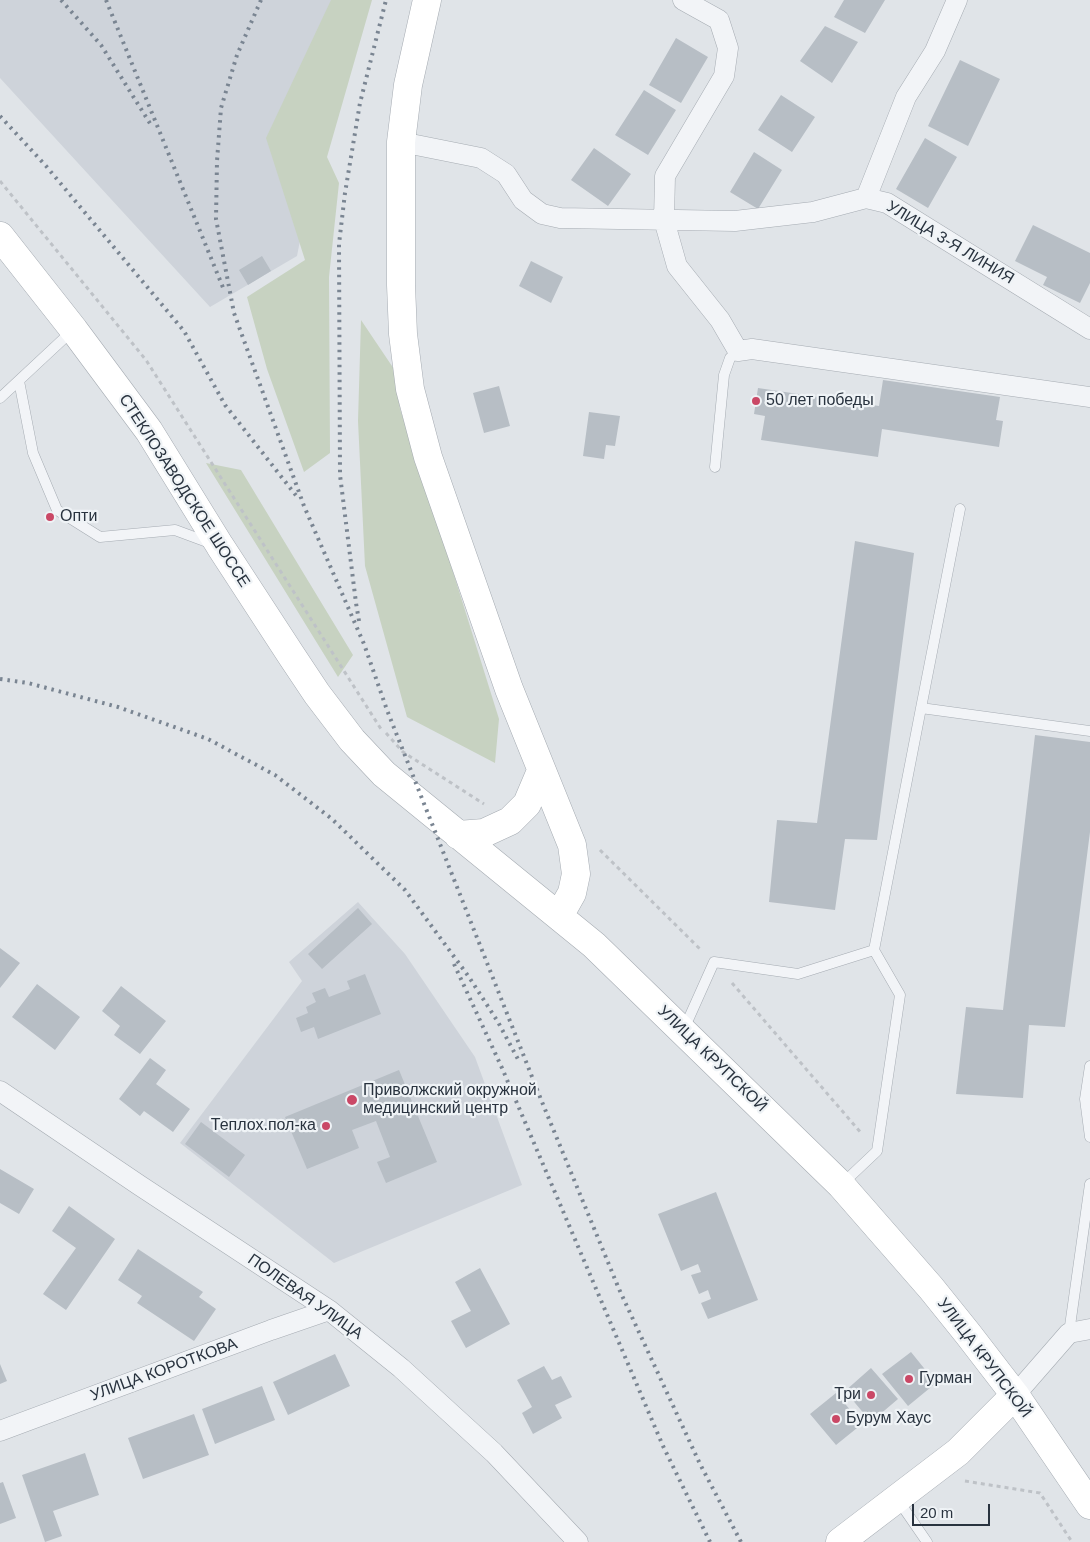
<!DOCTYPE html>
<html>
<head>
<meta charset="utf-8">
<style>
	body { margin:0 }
	#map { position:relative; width:1090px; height:1542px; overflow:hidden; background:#e0e4e8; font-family:Helvetica,sans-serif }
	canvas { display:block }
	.scale { position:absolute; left:912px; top:1504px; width:78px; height:22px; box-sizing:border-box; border:2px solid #29333f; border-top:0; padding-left:6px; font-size:15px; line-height:18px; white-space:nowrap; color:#29333f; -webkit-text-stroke:4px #eff3f6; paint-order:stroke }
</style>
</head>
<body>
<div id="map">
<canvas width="1090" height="1542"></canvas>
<div class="scale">20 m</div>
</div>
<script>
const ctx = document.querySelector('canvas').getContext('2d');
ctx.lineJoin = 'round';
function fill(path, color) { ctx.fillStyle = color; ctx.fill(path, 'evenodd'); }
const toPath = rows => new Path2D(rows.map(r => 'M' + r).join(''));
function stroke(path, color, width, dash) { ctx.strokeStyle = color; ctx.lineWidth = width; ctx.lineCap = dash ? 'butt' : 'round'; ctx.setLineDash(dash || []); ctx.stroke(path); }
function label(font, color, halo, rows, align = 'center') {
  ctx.font = font + ' Helvetica,sans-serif'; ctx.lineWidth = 4.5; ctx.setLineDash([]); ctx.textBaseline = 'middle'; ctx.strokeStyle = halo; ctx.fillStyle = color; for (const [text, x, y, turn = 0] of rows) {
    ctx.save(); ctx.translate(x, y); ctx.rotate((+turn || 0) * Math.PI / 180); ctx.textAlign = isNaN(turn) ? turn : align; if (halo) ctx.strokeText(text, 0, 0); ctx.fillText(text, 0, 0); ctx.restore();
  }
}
fill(toPath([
	[0,0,355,0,326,106,297,256,210,307,0,78],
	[358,902,405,954,475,1057,522,1185,334,1263,180,1143,302,981,289,962]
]), '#ced3da');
fill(toPath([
	[331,0,372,0,327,157,339,183,329,277,330,453,304,472,267,369,247,297,305,260,266,138],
	[361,320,396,372,400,409,434,511,499,719,495,763,407,717,365,566,358,421],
	[206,463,241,470,353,655,338,677]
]), '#c7d2c1');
fill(toPath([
	[844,0,885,0,865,33,834,17],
	[825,26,858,42,832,83,800,61],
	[676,38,708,57,681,103,649,85],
	[960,60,1000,79,968,146,928,126],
	[644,90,676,110,648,155,615,135],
	[781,95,815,117,792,152,758,130],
	[925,138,957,157,928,208,896,189],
	[594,148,631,174,608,206,571,180],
	[754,152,782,170,758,209,730,192],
	[1033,225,1090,253,1090,283,1080,303,1043,285,1047,277,1015,261],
	[262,256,271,271,248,285,239,270],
	[531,261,563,277,551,303,519,286],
	[883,380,1000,397,996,420,1003,421,999,447,882,429,878,457,761,440,765,416,754,414,758,388,879,406],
	[499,386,510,426,484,433,473,393],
	[589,412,620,416,615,446,606,445,604,459,583,456],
	[855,541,914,553,877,840,845,839,835,910,769,902,777,820,817,823],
	[1035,735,1090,742,1090,832,1065,1027,1029,1025,1023,1098,956,1094,966,1007,1003,1010],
	[358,908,372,924,322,969,308,954],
	[0,948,20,963,0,988],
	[365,974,381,1014,318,1039,314,1027,301,1032,296,1018,308,1013,306,1007,316,1002,312,993,325,988,329,997,350,989,347,981],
	[37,984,80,1017,55,1050,12,1017],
	[121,986,166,1021,140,1054,114,1035,120,1026,102,1011],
	[150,1058,166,1070,156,1084,190,1109,173,1132,144,1111,140,1116,119,1099],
	[399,1070,437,1162,386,1183,377,1162,390,1157,376,1121,352,1130,359,1148,307,1169,285,1117],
	[201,1122,245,1155,229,1177,185,1144],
	[0,1169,34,1189,19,1214,0,1203],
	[716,1192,758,1300,708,1319,701,1303,711,1299,708,1290,699,1294,691,1275,701,1272,698,1264,681,1271,658,1214],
	[69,1206,115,1239,66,1310,43,1294,76,1248,52,1231],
	[138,1249,203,1292,199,1297,216,1309,194,1341,137,1303,142,1296,118,1280],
	[480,1268,510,1324,466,1348,451,1321,471,1311,455,1282],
	[911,1352,936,1383,908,1406,882,1374],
	[335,1354,350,1386,288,1415,273,1382],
	[0,1364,7,1381,0,1384],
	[544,1366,552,1380,561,1376,572,1397,555,1405,562,1418,533,1434,522,1413,532,1407,517,1380],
	[871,1368,898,1399,871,1422,845,1391],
	[262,1386,275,1420,215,1444,202,1409],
	[836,1393,862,1424,836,1445,810,1414],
	[194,1414,209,1455,143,1479,128,1438],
	[85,1453,99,1495,53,1511,62,1536,45,1542,22,1475],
	[3,1482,16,1518,0,1524,0,1483]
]), '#b7bec5');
const lane = toPath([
	[19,381,33,453,57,510,100,537,175,530,210,543],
	[0,398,73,330],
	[715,467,724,375,730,358,738,351],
	[921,708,960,509],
	[684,1029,714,962,798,974,874,950,921,708,1090,731],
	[1090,1066,1085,1099,1090,1137],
	[841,1185,877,1151,900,995,874,950],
	[1069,1333,1090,1184],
	[898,1500,927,1542]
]);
const street = toPath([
	[683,0,719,20,728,48,724,76,665,176,664,220,677,266,720,320,738,351,752,349,1090,397],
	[401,142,481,158,506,174,523,200,542,214,560,218,735,221,813,212,866,198,887,203,1090,329],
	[866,198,906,97,935,51,957,0],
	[0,1091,139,1185,329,1310,401,1368,494,1453,578,1542],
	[1015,1395,1069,1333,1090,1329],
	[0,1431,271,1330,329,1310]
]);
const secondary = toPath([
	[427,0,408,85,401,142,401,285,403,334,410,389,428,457,509,689,572,845,576,874,572,893,559,916],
	[0,236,74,330,149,431,220,546,291,655,317,694,352,740,384,774,594,945,841,1185,931,1288,968,1334,1015,1395,1090,1505],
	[458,835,484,833,510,821,527,804,541,771],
	[840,1542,958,1452,1015,1395]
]);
stroke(lane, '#a5abb2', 11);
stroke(street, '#a5abb2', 21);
stroke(secondary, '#a5abb2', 29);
stroke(toPath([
	[0,181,146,360,381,729],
	[386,733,403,752,484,804],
	[600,850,702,951],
	[732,983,862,1134],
	[965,1481,1040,1493,1072,1542]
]), '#bec2c7', 3, [4, 4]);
stroke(lane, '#f2f4f7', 10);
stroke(street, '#f2f4f7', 20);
stroke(secondary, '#fff', 28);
stroke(toPath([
	[61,0,101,45,151,125],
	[106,0,224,290],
	[261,0,237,55,221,108,217,161,216,219,234,313,304,506,364,644,387,710,542,1102,619,1289,700,1464,741,1542],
	[0,116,46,166,184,331,225,405,298,498],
	[359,621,356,603,340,475,339,244,345,193,360,103,386,0],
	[0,679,28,683,118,707,208,739,275,775,332,819,405,890,469,977,498,1022,520,1063],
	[454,964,502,1068,663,1446,710,1542]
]), '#7a8592', 4, [2.5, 5]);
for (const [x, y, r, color] of [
	[756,401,5,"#ca4866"],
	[50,517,5,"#ca4866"],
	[352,1100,6,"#ca4866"],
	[326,1126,5,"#ca4866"],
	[909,1379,5,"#ca4866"],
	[871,1395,5,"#ca4866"],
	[836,1419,5,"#ca4866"]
]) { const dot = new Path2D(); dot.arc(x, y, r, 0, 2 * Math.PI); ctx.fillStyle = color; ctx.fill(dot); stroke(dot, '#eff3f6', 2); }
label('16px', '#29333f', '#eff3f6', [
	["УЛИЦА 3-Я ЛИНИЯ",950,243,31],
	["СТЕКЛОЗАВОДСКОЕ ШОССЕ",184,491,57],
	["УЛИЦА КРУПСКОЙ",712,1059,44],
	["ПОЛЕВАЯ УЛИЦА",305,1297,35],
	["УЛИЦА КРУПСКОЙ",984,1358,53],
	["УЛИЦА КОРОТКОВА",164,1370,-20]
]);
label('16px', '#29333f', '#eff3f6', [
	["50 лет победы",766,401],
	["Опти",60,517],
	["Приволжский окружной",363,1091],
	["медицинский центр",363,1109],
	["Теплох.пол-ка",316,1126,"right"],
	["Гурман",919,1379],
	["Три",861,1395,"right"],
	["Бурум Хаус",846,1419]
], 'left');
</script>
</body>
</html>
